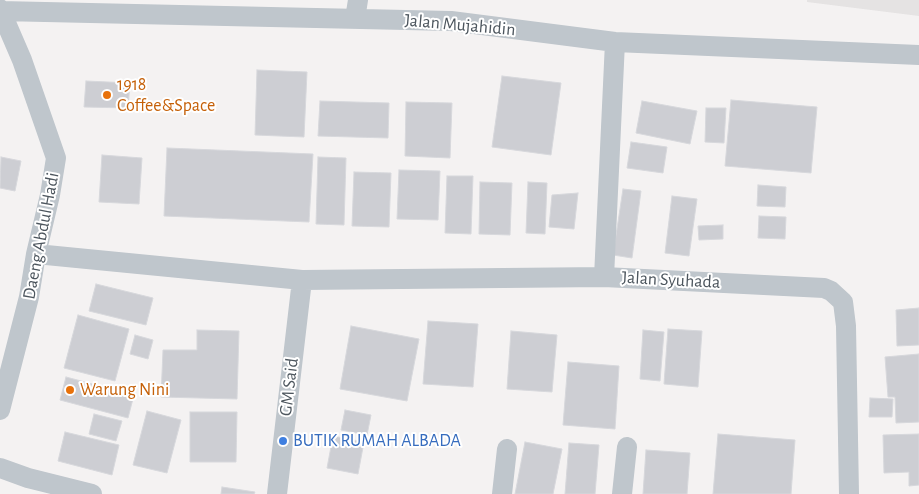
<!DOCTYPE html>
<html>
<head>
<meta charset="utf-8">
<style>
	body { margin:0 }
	canvas { display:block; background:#f4f2f2 }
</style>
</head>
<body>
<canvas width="919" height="494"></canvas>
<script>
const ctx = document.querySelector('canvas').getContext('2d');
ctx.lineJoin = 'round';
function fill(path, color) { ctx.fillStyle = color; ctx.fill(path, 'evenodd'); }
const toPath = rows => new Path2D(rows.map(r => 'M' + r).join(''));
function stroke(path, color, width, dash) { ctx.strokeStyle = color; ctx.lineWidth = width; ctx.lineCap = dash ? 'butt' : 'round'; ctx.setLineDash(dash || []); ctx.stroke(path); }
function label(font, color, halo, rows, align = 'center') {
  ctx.font = font + ' "Alegreya Sans",sans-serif'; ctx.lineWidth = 4; ctx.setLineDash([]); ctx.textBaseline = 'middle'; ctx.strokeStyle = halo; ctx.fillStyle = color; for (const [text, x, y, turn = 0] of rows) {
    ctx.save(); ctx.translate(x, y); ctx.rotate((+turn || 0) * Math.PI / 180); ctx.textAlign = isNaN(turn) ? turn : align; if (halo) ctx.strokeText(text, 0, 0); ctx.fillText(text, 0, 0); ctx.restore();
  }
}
fill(toPath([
	[807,0,919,0,919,16,807,2]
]), '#e5e3e3');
const building = toPath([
	[257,70,307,72,304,137,255,135,257,70],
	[502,76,561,83,551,155,492,147,502,76],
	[86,81,130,83,128,108,84,107,86,81],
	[731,100,817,107,811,173,725,166,731,100],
	[320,101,389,103,388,138,318,136,320,101],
	[642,101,697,111,690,144,636,133,642,101],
	[406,102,452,103,450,158,405,156,406,102],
	[706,108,726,108,724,143,705,142,706,108],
	[631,142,667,147,663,173,627,168,631,142],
	[167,148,313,154,309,222,164,216,167,148],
	[102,155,142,158,139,204,99,202,102,155],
	[1,157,21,161,15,191,0,188,1,157],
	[318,157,346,158,344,225,316,224,318,157],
	[399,170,440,171,438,220,397,219,399,170],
	[354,172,391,173,389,227,352,226,354,172],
	[447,176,473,176,471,234,445,233,447,176],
	[480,182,512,183,510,235,479,234,480,182],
	[528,182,547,183,545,234,526,233,528,182],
	[758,185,786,187,785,207,757,206,758,185],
	[623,189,641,191,632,258,613,255,623,189],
	[578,193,574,229,549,227,552,195,578,193],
	[672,196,697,199,689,256,665,253,672,196],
	[759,216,786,217,785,239,758,238,759,216],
	[723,225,723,239,699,240,698,226,723,225],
	[96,284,153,298,146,325,89,311,96,284],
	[919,308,919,345,897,346,896,310,919,308],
	[78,315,129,329,115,381,64,368,78,315],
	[428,321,478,324,473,387,423,384,428,321],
	[351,326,419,339,407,401,340,389,351,326],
	[668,329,702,331,698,387,664,384,668,329],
	[197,330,239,331,237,399,161,397,163,350,197,350,197,330],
	[643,330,664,332,660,381,640,379,643,330],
	[511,331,557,335,552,392,507,389,511,331],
	[135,335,153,340,148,359,130,354,135,335],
	[919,354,919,422,896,423,895,397,888,397,885,357,919,354],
	[568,362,619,366,615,429,563,425,568,362],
	[66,377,134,395,128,418,60,400,66,377],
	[870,398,893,399,892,417,869,417,870,398],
	[345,410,371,415,367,435,341,430,345,410],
	[147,411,181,420,167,473,133,465,147,411],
	[190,412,237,412,236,462,190,462,190,412],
	[94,414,122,421,116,441,89,434,94,414],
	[65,432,119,445,112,475,58,461,65,432],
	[718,434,795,440,791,494,713,494,718,434],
	[919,434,919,485,909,486,909,472,884,473,883,435,919,434],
	[333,436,364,442,358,474,327,468,333,436],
	[525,442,562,449,553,494,515,494,525,442],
	[569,443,599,445,595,494,565,494,569,443],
	[646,450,690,453,687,494,643,494,646,450],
	[222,487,255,492,254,494,221,494,222,487]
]);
fill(building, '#cdced3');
stroke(building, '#d7d8dc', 1);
stroke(toPath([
	[0,9,22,60,56,158,50,195,36,254,29,297,0,410],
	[0,11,451,21,615,42,919,55],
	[355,19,358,0],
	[36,254,302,280,604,277,824,288,831,291,843,302,846,326,849,494],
	[604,277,615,42],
	[0,468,28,478,92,494],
	[277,494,302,280],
	[502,494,507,449],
	[622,494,627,447]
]), '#bfc6cc', 20);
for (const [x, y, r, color] of [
	[107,95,5,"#e8710a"],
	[70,390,5,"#e8710a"],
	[283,441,5,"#3f7fe0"]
]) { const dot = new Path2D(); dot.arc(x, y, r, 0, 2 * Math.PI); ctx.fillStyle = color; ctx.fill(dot); stroke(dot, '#fff', 2); }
label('18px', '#4c555d', '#fff', [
	["Jalan Mujahidin",460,25,5],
	["Daeng Abdul Hadi",41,236,-79],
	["Jalan Syuhada",671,280,3],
	["GM Said",289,387,-83]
]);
label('18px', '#c56008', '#fff', [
	["1918",117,85],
	["Coffee&Space",117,106],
	["Warung Nini",80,390]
], 'left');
label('18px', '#366cbe', '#fff', [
	["BUTIK RUMAH ALBADA",293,441]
], 'left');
</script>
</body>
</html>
